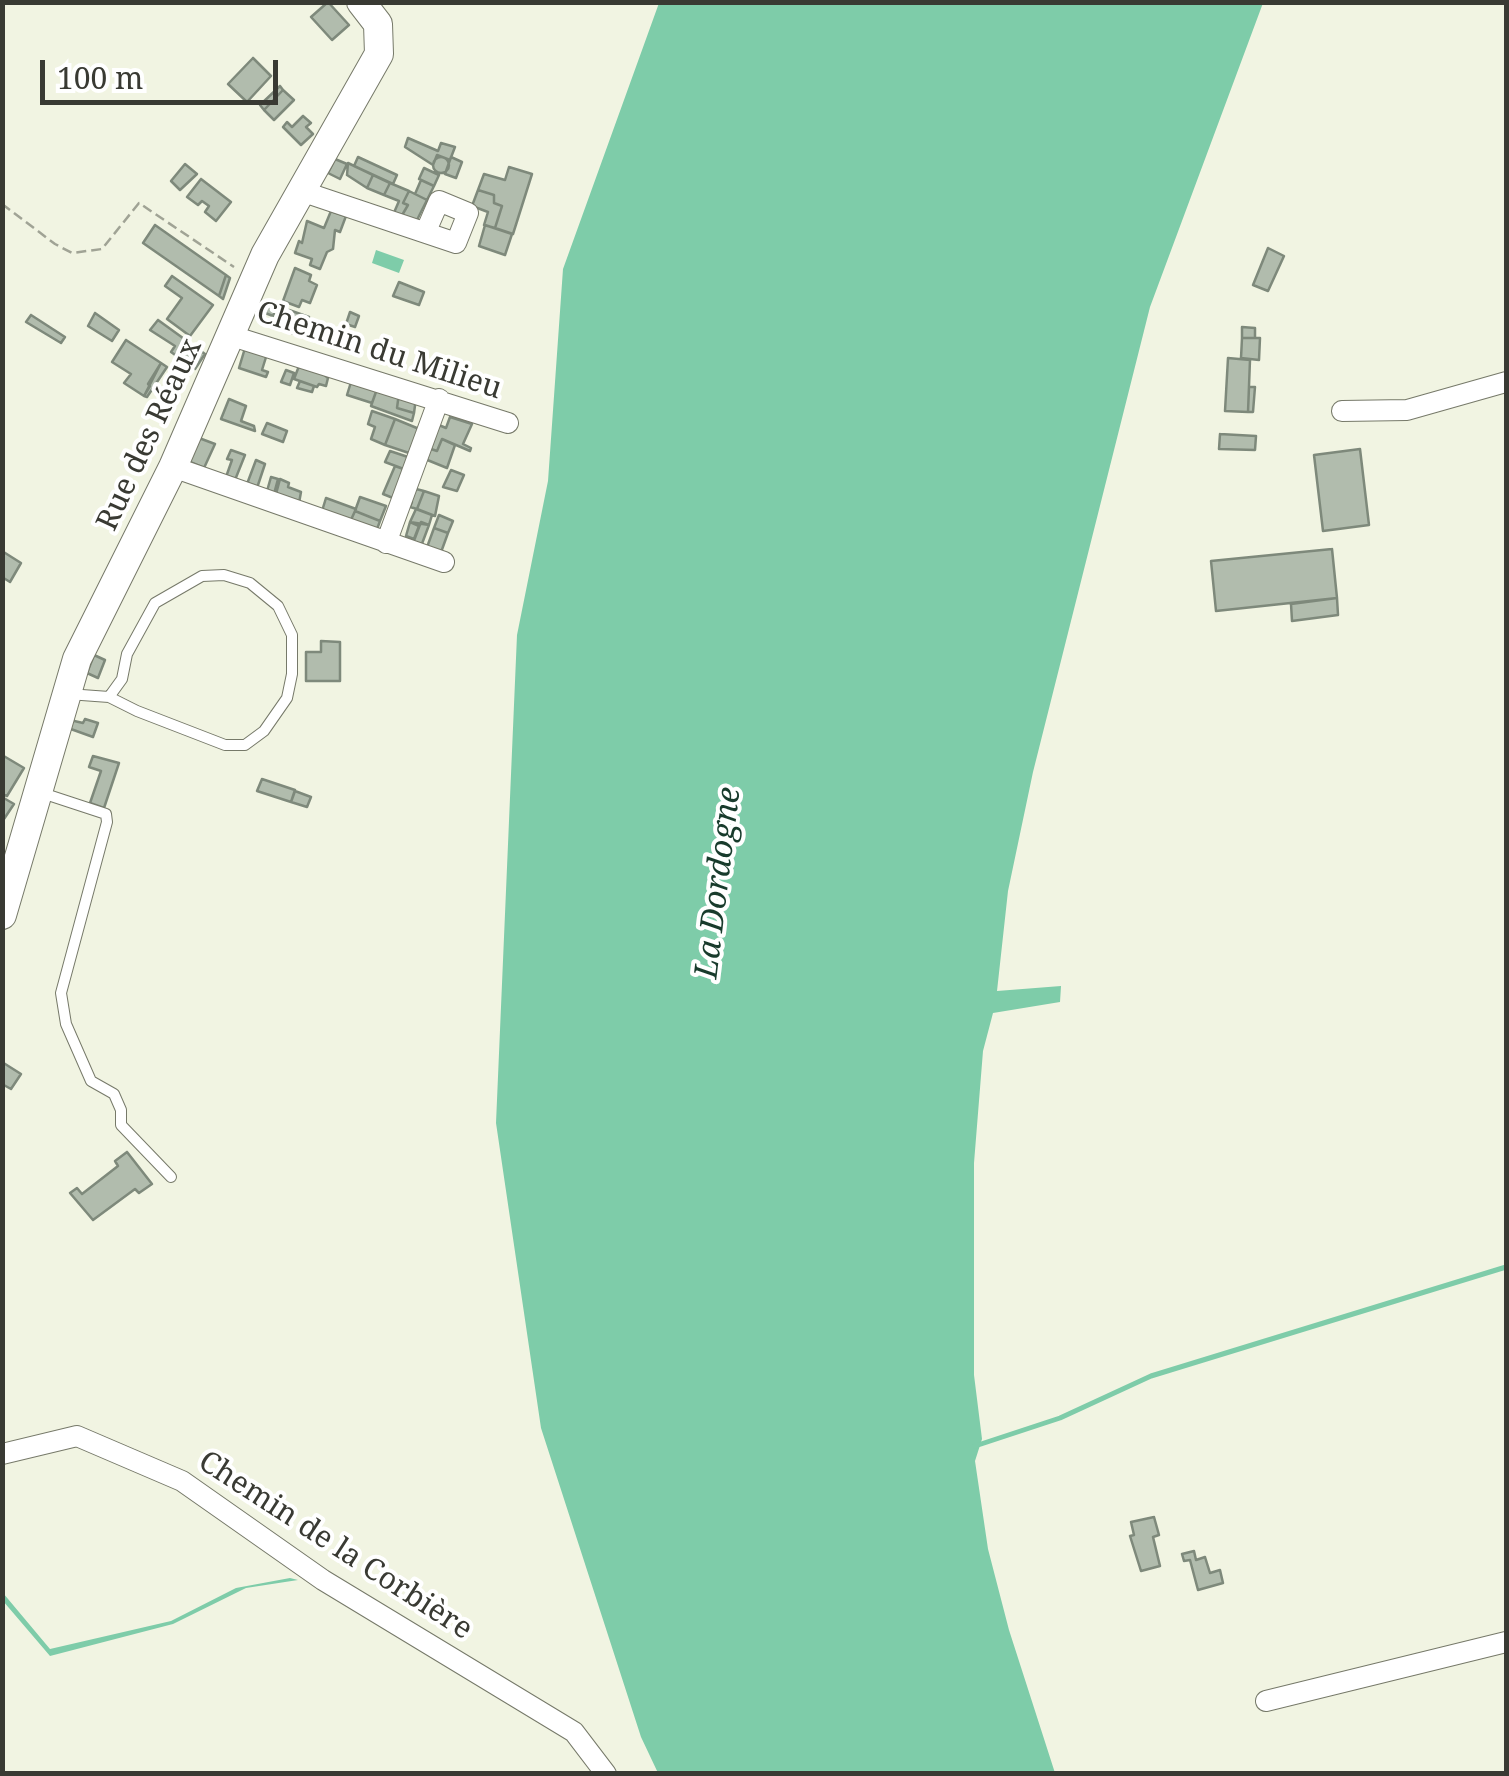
<!DOCTYPE html>
<html>
<head>
<meta charset="utf-8">
<style>
	body { margin:0 }
	#map { position:relative; width:1509px; height:1776px; overflow:hidden; background:#f1f4e2; font-family:"Noto Serif",serif }
	canvas { display:block }
	.frame { position:absolute; inset:0; border:5px solid #393a33; pointer-events:none }
	.scale { position:absolute; left:40px; top:60px; width:238px; height:45px; box-sizing:border-box; border:5px solid #393a33; border-top:0; padding-left:12px; font-size:30px; line-height:35px; white-space:nowrap; color:#393a33; -webkit-text-stroke:8px #fff; paint-order:stroke }
</style>
</head>
<body>
<div id="map">
<canvas width="1509" height="1776"></canvas>
<div class="frame"></div>
<div class="scale">100 m</div>
</div>
<script>
const ctx = document.querySelector('canvas').getContext('2d');
ctx.lineJoin = 'round';
function fill(path, color) { ctx.fillStyle = color; ctx.fill(path, 'evenodd'); }
const toPath = rows => new Path2D(rows.map(r => 'M' + r).join(''));
function stroke(path, color, width, dash) { ctx.strokeStyle = color; ctx.lineWidth = width; ctx.lineCap = dash ? 'butt' : 'round'; ctx.setLineDash(dash || []); ctx.stroke(path); }
function label(font, color, halo, rows, align = 'center') {
  ctx.font = font + ' "Noto Serif",serif'; ctx.lineWidth = 8; ctx.setLineDash([]); ctx.textBaseline = 'middle'; ctx.strokeStyle = halo; ctx.fillStyle = color; for (const [text, x, y, turn = 0] of rows) {
    ctx.save(); ctx.translate(x, y); ctx.rotate((+turn || 0) * Math.PI / 180); ctx.textAlign = isNaN(turn) ? turn : align; if (halo) ctx.strokeText(text, 0, 0); ctx.fillText(text, 0, 0); ctx.restore();
  }
}
fill(toPath([
	[659,3,1263,3,1150,307,1033,772,1008,891,997,991,1061,986,1060,1002,993,1013,983,1051,974,1163,974,1375,982,1439,975,1461,988,1549,1009,1630,1055,1773,658,1773,641,1737,541,1428,496,1123,517,635,548,481,563,269],
	[376,250,404,260,399,273,372,263],
	[290,1578,298,1580,246,1588,173,1624,50,1656,3,1601,3,1593,50,1649,171,1621,236,1588]
]), '#7ecca9');
stroke(toPath([
	[975,1446,1060,1418,1151,1376,1506,1267]
]), '#7ecca9', 5);
const building = toPath([
	[328,2,349,25,332,40,311,17,328,2],
	[253,58,271,76,247,102,228,84,253,58],
	[280,86,283,90,264,110,260,105,280,86],
	[283,90,294,100,274,120,264,110,283,90],
	[303,116,311,123,306,127,313,134,301,145,283,127,287,122,292,127,303,116],
	[408,138,438,151,441,143,455,147,450,160,437,155,433,165,405,147,408,138],
	'433 165a8 8 0 1 1 16 0a8 8 0 1 1-16 0Z',
	[358,157,397,175,393,184,354,166,358,157],
	[451,157,462,162,456,178,445,174,451,157],
	[335,159,347,164,340,179,328,173,335,159],
	[348,163,373,175,367,188,347,175,348,163],
	[185,164,197,174,180,190,171,181,185,164],
	[509,167,532,174,513,234,495,228,502,206,494,203,494,195,478,190,484,174,505,180,509,167],
	[424,168,439,175,434,186,419,179,424,168],
	[373,175,390,183,384,195,367,188,373,175],
	[201,179,231,202,216,221,205,212,209,206,202,201,198,205,187,197,201,179],
	[421,180,434,186,427,200,415,194,421,180],
	[390,183,409,191,403,203,408,205,401,217,393,215,399,201,384,195,390,183],
	[478,190,494,195,494,203,502,206,495,228,484,225,488,212,472,206,478,190],
	[409,191,427,200,416,222,401,217,408,205,403,203,409,191],
	[331,211,346,216,340,232,335,230,333,249,327,252,320,269,310,265,312,259,295,253,299,241,302,243,307,221,324,228,331,211],
	[155,225,226,275,219,296,143,243,155,225],
	[485,225,512,234,505,255,479,246,485,225],
	[1268,248,1284,256,1268,291,1253,285,1268,248],
	[295,268,311,275,309,281,317,285,310,303,302,300,299,307,283,301,295,268],
	[226,275,230,278,223,299,219,296,226,275],
	[172,276,213,305,190,336,167,319,182,298,165,286,172,276],
	[399,282,424,292,419,305,393,296,399,282],
	[264,302,277,307,273,316,260,311,264,302],
	[289,310,309,317,299,336,282,329,289,310],
	[350,312,359,316,355,327,346,324,350,312],
	[95,313,119,330,112,341,88,326,95,313],
	[31,315,65,337,61,343,26,322,31,315],
	[158,320,205,354,195,369,171,352,175,346,150,330,158,320],
	[1242,327,1255,328,1255,338,1242,338,1242,327],
	[1242,338,1260,338,1259,360,1241,358,1242,338],
	[126,340,161,363,144,396,124,383,131,374,112,362,126,340],
	[245,348,267,354,262,370,268,372,266,377,239,368,245,348],
	[1228,358,1250,360,1248,412,1225,411,1228,358],
	[161,363,167,367,147,397,144,396,150,386,148,384,161,363],
	[299,366,322,373,328,378,326,386,319,384,317,387,294,379,299,366],
	[286,370,294,373,290,385,281,382,286,370],
	[300,381,314,386,312,392,297,388,300,381],
	[351,382,377,389,372,403,347,395,351,382],
	[1249,387,1255,387,1253,412,1248,412,1249,387],
	[377,389,399,393,397,408,414,413,412,421,371,406,377,389],
	[399,393,416,398,414,413,397,408,399,393],
	[229,399,246,406,241,421,254,426,255,431,221,419,229,399],
	[372,411,395,419,385,445,371,439,375,427,368,424,372,411],
	[450,417,472,424,463,444,471,448,470,451,442,439,437,451,425,447,434,423,446,428,450,417],
	[395,419,424,431,415,455,385,445,395,419],
	[267,423,287,431,283,442,262,434,267,423],
	[1220,434,1256,436,1255,450,1219,449,1220,434],
	[199,438,215,444,204,468,188,461,199,438],
	[442,439,455,445,447,468,420,457,425,447,437,451,442,439],
	[1360,449,1369,525,1323,531,1314,455,1360,449],
	[231,450,245,455,235,480,226,477,232,460,227,459,231,450],
	[390,451,414,459,409,471,385,462,390,451],
	[256,460,265,464,257,488,247,484,256,460],
	[395,466,409,471,398,500,383,494,395,466],
	[451,470,464,475,457,491,443,487,451,470],
	[271,477,278,479,274,494,267,491,271,477],
	[280,479,289,483,288,487,301,492,299,503,276,494,280,479],
	[412,488,424,491,417,509,410,507,412,502,407,500,412,488],
	[424,491,439,496,435,516,417,509,424,491],
	[360,497,386,506,380,521,355,511,360,497],
	[326,498,356,509,350,522,322,511,326,498],
	[416,509,432,515,429,525,410,522,416,509],
	[355,511,380,521,376,532,350,522,355,511],
	[439,515,453,521,448,533,434,528,439,515],
	[410,522,419,526,414,539,406,536,410,522],
	[421,522,429,525,420,549,412,546,421,522],
	[434,528,448,533,440,555,426,550,434,528],
	[1332,549,1337,598,1216,611,1211,561,1332,549],
	[2,551,21,563,10,582,2,577,2,551],
	[1337,598,1338,615,1292,621,1291,604,1337,598],
	[321,641,340,642,340,681,306,681,306,652,321,652,321,641],
	[94,655,105,660,98,678,87,673,94,655],
	[85,719,98,723,93,737,68,728,70,720,83,723,85,719],
	[2,755,24,768,7,796,2,794,2,755],
	[93,756,119,763,104,808,90,803,101,771,89,767,93,756],
	[262,779,295,790,291,802,257,791,262,779],
	[295,791,311,797,307,807,291,802,295,791],
	[2,797,14,804,2,822,2,797],
	[2,1062,21,1074,11,1089,2,1084,2,1062],
	[127,1152,152,1184,139,1193,135,1189,93,1220,70,1193,77,1188,82,1194,118,1166,115,1161,127,1152],
	[1154,1517,1159,1535,1153,1537,1160,1566,1141,1571,1130,1536,1134,1535,1131,1522,1154,1517],
	[1194,1551,1196,1560,1205,1557,1210,1573,1220,1570,1223,1583,1198,1590,1190,1560,1184,1561,1182,1554,1194,1551]
]);
fill(building, '#b1bcad');
stroke(building, '#7e897b', 2.5);
const lane = toPath([
	[68,694,109,697,137,711,225,745,245,745,264,731,287,698,292,674,292,635,278,606,250,583,224,575,202,576,155,603,127,654,122,679,109,697],
	[39,792,106,814,107,822,61,993,66,1024,91,1081,114,1094,121,1110,121,1125,171,1177]
]);
const street = toPath([
	[301,191,456,243,468,213,439,201,426,231],
	[232,336,508,423],
	[1342,411,1407,410,1506,382],
	[173,467,444,562],
	[386,543,439,399],
	[2,1454,77,1436,182,1481,323,1580,574,1732,606,1774],
	[1266,1701,1506,1642]
]);
const secondary = toPath([
	[2,915,77,659,173,467,265,255,379,54,378,24,361,2]
]);
stroke(lane, '#767969', 12);
stroke(street, '#767969', 22);
stroke(secondary, '#767969', 30);
stroke(toPath([
	[2,204,55,244,72,253,102,249,139,203,234,267]
]), '#a0a395', 2.5, [10, 5]);
stroke(lane, '#fff', 10);
stroke(street, '#fff', 20);
stroke(secondary, '#fff', 28);
label('30px', '#393a33', '#fff', [
	["Chemin du Milieu",379,351,18],
	["Rue des Réaux",150,435,-65],
	["Chemin de la Corbière",335,1546,33]
]);
label('italic 32px', '#183b2c', '#fff', [
	["La Dordogne",719,883,-83]
]);
</script>
</body>
</html>
